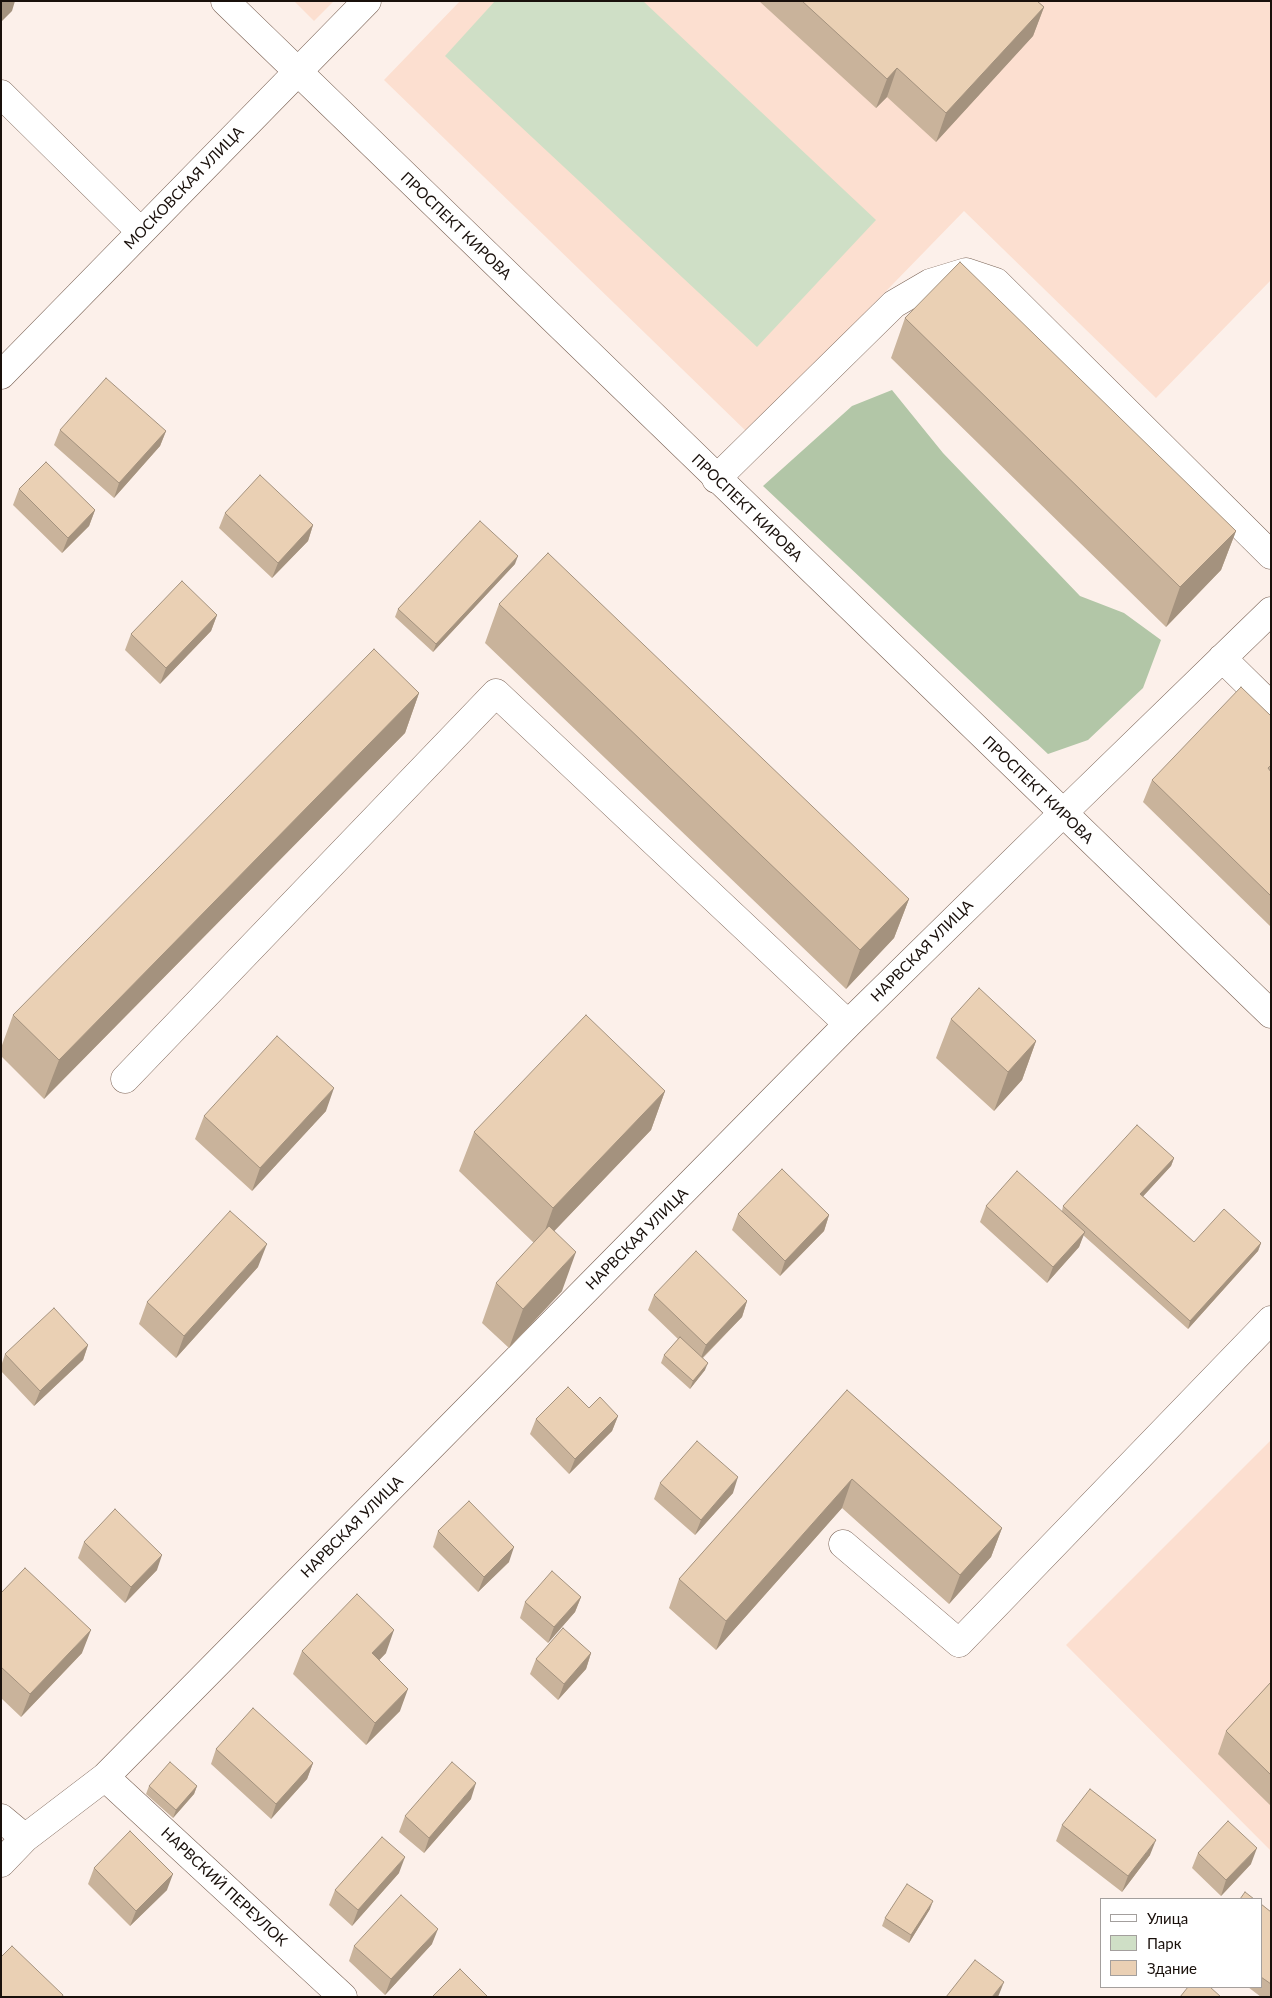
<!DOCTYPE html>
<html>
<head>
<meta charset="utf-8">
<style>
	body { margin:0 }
	#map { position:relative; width:1272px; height:1998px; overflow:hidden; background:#fcf0ea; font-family:Lato,sans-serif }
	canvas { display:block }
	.frame { position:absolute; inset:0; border:2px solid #19100b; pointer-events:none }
	.legend { position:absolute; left:1100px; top:1898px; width:162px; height:90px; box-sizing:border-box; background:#fff; border:1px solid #a39f9d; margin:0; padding:6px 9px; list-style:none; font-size:15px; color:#19100b }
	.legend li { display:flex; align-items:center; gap:10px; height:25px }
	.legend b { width:25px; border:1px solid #a39f9d }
</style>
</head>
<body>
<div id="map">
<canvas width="1272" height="1998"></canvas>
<div class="frame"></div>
<ul class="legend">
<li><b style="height:6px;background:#fff"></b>Улица</li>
<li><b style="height:14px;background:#cfdfc6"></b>Парк</li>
<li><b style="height:14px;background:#ead0b4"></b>Здание</li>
</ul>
</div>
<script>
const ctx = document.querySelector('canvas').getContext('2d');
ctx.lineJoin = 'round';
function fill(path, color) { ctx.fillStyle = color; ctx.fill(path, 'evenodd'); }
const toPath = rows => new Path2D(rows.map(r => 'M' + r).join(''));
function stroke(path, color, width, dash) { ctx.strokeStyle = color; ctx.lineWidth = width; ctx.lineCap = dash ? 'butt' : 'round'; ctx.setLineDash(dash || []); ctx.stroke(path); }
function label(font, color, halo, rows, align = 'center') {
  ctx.font = font + ' Lato,sans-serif'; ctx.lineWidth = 5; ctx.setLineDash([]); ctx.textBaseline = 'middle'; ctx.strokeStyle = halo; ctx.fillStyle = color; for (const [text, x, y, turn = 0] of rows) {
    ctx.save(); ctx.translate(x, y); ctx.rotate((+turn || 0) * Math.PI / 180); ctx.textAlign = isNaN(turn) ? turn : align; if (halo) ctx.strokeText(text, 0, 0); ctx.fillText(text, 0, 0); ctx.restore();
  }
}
fill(toPath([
	[294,1,334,1,314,21],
	[460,1,1271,1,1271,280,1156,398,964,211,748,433,384,80],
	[1271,1440,1271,1851,1066,1645]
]), '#fcdfd0');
fill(toPath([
	[495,1,643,1,876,220,757,347,445,56]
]), '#cfdfc6');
fill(toPath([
	[892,390,943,453,1080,596,1124,613,1161,640,1143,688,1088,740,1048,754,763,486,852,406]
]), '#b2c6a7');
const minor = toPath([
	[1,94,141,232],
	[1,375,367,1],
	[716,479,894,304,930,283,966,272,996,282,1271,555],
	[1222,658,1271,706],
	[125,1079,496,693,848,1024],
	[843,1544,959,1643,1271,1320],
	[105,1777,343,1997],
	[1,1818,25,1838],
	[1,1863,25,1838,105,1777,848,1024,1062,814,1271,611]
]);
const major = toPath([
	[225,1,1271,1014]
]);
stroke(minor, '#7a6255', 29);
stroke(major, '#7a6255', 29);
stroke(minor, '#fff', 28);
stroke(major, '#fff', 28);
fill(toPath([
	[759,1,1037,1,1044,7,1033,36,936,142,887,97,876,108],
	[905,318,1236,531,1221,570,1166,627,891,358],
	[60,430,166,431,160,446,114,498,54,445],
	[19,489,95,510,89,526,62,553,13,505],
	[225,513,313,525,308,541,272,578,219,528],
	[515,564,433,652,395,617,398,609],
	[499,604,909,899,894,938,846,989,485,643],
	[217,615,211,631,160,684,125,650,131,634],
	[419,693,405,733,44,1099,1,1056,1,1048,13,1015],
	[1271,716,1271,927,1143,802,1152,780],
	[951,1019,1036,1041,1022,1080,994,1111,936,1058],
	[665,1091,651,1130,554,1231,562,1291,509,1348,482,1323,496,1283,534,1243,459,1171,474,1132],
	[326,1111,252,1191,195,1139,204,1116],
	[1174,1158,1171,1166,1143,1196,1194,1242,1261,1243,1258,1251,1188,1329,1083,1235,1079,1247,1047,1283,980,1222,986,1206,1062,1211,1063,1206],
	[738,1214,829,1215,824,1231,780,1276,732,1230],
	[258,1267,176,1358,139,1324,147,1302],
	[654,1295,747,1301,742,1317,703,1358,705,1370,690,1389,661,1363,664,1355,678,1339,648,1310],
	[88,1345,83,1360,34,1406,1,1371,1,1366,5,1354],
	[847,1390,1002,1528,991,1557,949,1604,842,1508,716,1650,669,1608,679,1579],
	[589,1408,618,1416,612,1431,569,1474,530,1434,536,1419],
	[660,1483,733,1493,695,1535,654,1499],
	[438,1531,509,1562,478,1592,433,1547],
	[84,1542,157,1570,125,1603,78,1558],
	[1,1593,82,1653,21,1717,1,1698],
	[581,1597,575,1612,548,1643,520,1618,525,1602],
	[302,1651,386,1653,379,1660,400,1711,366,1745,293,1674],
	[591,1653,586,1669,558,1700,530,1674,536,1659],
	[1271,1682,1271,1806,1218,1754,1226,1731],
	[216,1749,313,1763,307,1779,271,1819,211,1764],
	[149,1786,197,1786,194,1794,173,1818,146,1794],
	[471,1799,424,1853,399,1832,405,1816],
	[1062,1825,1150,1855,1122,1892,1056,1841],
	[1198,1853,1251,1864,1221,1896,1192,1868],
	[94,1868,167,1890,130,1926,88,1884],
	[399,1873,352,1926,329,1905,335,1890],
	[1261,1904,1271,1912,1271,1997,1261,1997,1248,1987,1261,1987],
	[930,1909,909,1943,882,1926,885,1918],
	[432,1944,385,1995,349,1961,354,1946]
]), '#c9b39b');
fill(toPath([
	[1,1,15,1,12,11,1,22],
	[1044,7,1033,36,936,142,946,113],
	[897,68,887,97,876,108,887,79],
	[166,431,160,446,114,498,119,483],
	[95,510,89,526,62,553,68,538],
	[313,525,308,541,272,578,278,563],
	[1236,531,1221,570,1166,627,1180,587],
	[518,556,515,564,433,652,436,644],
	[217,615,211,631,160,684,166,668],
	[419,693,405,733,44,1099,59,1060],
	[909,899,894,938,846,989,860,950],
	[1036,1041,1022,1080,994,1111,1008,1072],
	[334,1088,326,1111,252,1191,260,1168],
	[665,1091,651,1130,539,1247,553,1208],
	[1174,1158,1171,1166,1138,1202,1140,1194],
	[829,1215,824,1231,780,1276,785,1261],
	[1085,1232,1079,1247,1047,1283,1053,1267],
	[1261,1243,1258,1251,1188,1329,1190,1321],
	[267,1244,258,1267,176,1358,184,1336],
	[576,1252,562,1291,509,1348,523,1309],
	[747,1301,742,1317,700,1360,706,1345],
	[88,1345,83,1360,34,1406,40,1391],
	[708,1363,705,1370,690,1389,693,1381],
	[618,1416,612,1431,569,1474,575,1459],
	[738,1477,733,1493,695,1535,701,1520],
	[852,1479,842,1508,716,1650,726,1621],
	[1002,1528,991,1557,949,1604,960,1575],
	[514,1547,509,1562,478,1592,484,1577],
	[162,1555,157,1570,125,1603,131,1587],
	[581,1597,575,1612,548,1643,554,1627],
	[91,1630,82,1653,21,1717,30,1694],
	[394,1630,386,1653,364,1676,372,1653],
	[591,1653,586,1669,558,1700,564,1684],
	[408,1689,400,1711,366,1745,375,1723],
	[313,1763,307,1779,271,1819,276,1804],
	[476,1783,471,1799,424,1853,429,1838],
	[197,1786,194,1794,173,1818,176,1810],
	[1156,1840,1150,1855,1122,1892,1128,1876],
	[1257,1848,1251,1864,1221,1896,1226,1880],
	[405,1857,399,1873,352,1926,358,1910],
	[173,1874,167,1890,130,1926,136,1911],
	[933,1901,930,1909,909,1943,911,1935],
	[438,1929,432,1944,385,1995,391,1979],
	[1004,1982,998,1997,992,1997]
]), '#a4927e');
const building = toPath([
	[802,1,1037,1,1044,7,946,113,897,68,887,79,802,1],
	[960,262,1236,531,1180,587,905,318,960,262],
	[106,378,166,431,119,483,60,430,106,378],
	[46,462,95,510,68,538,19,489,46,462],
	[260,475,313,525,278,563,225,513,260,475],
	[480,521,518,556,436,644,398,609,480,521],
	[548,553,909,899,860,950,499,604,548,553],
	[182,581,217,615,166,668,131,634,182,581],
	[374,649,419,693,59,1060,13,1015,374,649],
	[1241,687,1271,716,1271,765,1268,768,1271,772,1271,896,1152,780,1241,687],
	[979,988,1036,1041,1008,1072,951,1019,979,988],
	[586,1015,665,1091,553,1208,474,1132,586,1015],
	[277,1036,334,1088,260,1168,204,1116,277,1036],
	[1137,1125,1174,1158,1140,1194,1194,1242,1224,1209,1261,1243,1190,1321,1063,1206,1137,1125],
	[782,1169,829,1215,785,1261,738,1214,782,1169],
	[1017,1171,1085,1232,1053,1267,986,1206,1017,1171],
	[230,1211,267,1244,184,1336,147,1302,230,1211],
	[549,1226,576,1252,523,1309,496,1283,549,1226],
	[696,1251,747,1301,706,1345,654,1295,696,1251],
	[54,1308,88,1345,40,1391,5,1354,54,1308],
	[680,1337,708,1363,693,1381,664,1355,680,1337],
	[568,1387,589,1408,600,1397,618,1416,575,1459,536,1419,568,1387],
	[847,1390,1002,1528,960,1575,852,1479,726,1621,679,1579,847,1390],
	[697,1441,738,1477,701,1520,660,1483,697,1441],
	[469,1501,514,1547,484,1577,438,1531,469,1501],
	[115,1509,162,1555,131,1587,84,1542,115,1509],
	[25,1568,91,1630,30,1694,1,1667,1,1593,25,1568],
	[552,1571,581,1597,554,1627,525,1602,552,1571],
	[357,1594,394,1630,372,1653,408,1689,375,1723,302,1651,357,1594],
	[563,1628,591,1653,564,1684,536,1659,563,1628],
	[1271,1682,1271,1775,1226,1731,1271,1682],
	[253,1708,313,1763,276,1804,216,1749,253,1708],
	[170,1762,197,1786,176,1810,149,1786,170,1762],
	[452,1762,476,1783,429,1838,405,1816,452,1762],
	[1090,1789,1156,1840,1128,1876,1062,1825,1090,1789],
	[1228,1821,1257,1848,1226,1880,1198,1853,1228,1821],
	[130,1831,173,1874,136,1911,94,1868,130,1831],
	[382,1837,405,1857,358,1910,335,1890,382,1837],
	[907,1884,933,1901,911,1935,885,1918,907,1884],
	[1245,1892,1254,1899,1240,1899,1245,1892],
	[401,1895,438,1929,391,1979,354,1946,401,1895],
	[1261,1904,1271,1912,1271,1984,1261,1977,1261,1904],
	[12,1946,63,1995,62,1997,1,1997,1,1957,12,1946],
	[975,1960,1004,1982,992,1997,946,1997,975,1960],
	[460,1969,488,1997,432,1997,460,1969],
	[1188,1987,1210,1987,1221,1997,1180,1997,1188,1987]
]);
fill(building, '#ead0b4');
stroke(building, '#a4927e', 1);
label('15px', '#19100b', '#fff', [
	["МОСКОВСКАЯ УЛИЦА",184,188,-46],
	["ПРОСПЕКТ КИРОВА",456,226,44],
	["ПРОСПЕКТ КИРОВА",747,508,44],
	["ПРОСПЕКТ КИРОВА",1038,790,44],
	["НАРВСКАЯ УЛИЦА",922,951,-45],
	["НАРВСКАЯ УЛИЦА",637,1239,-45],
	["НАРВСКАЯ УЛИЦА",352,1527,-45],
	["НАРВСКИЙ ПЕРЕУЛОК",224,1887,43]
]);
</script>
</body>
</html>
